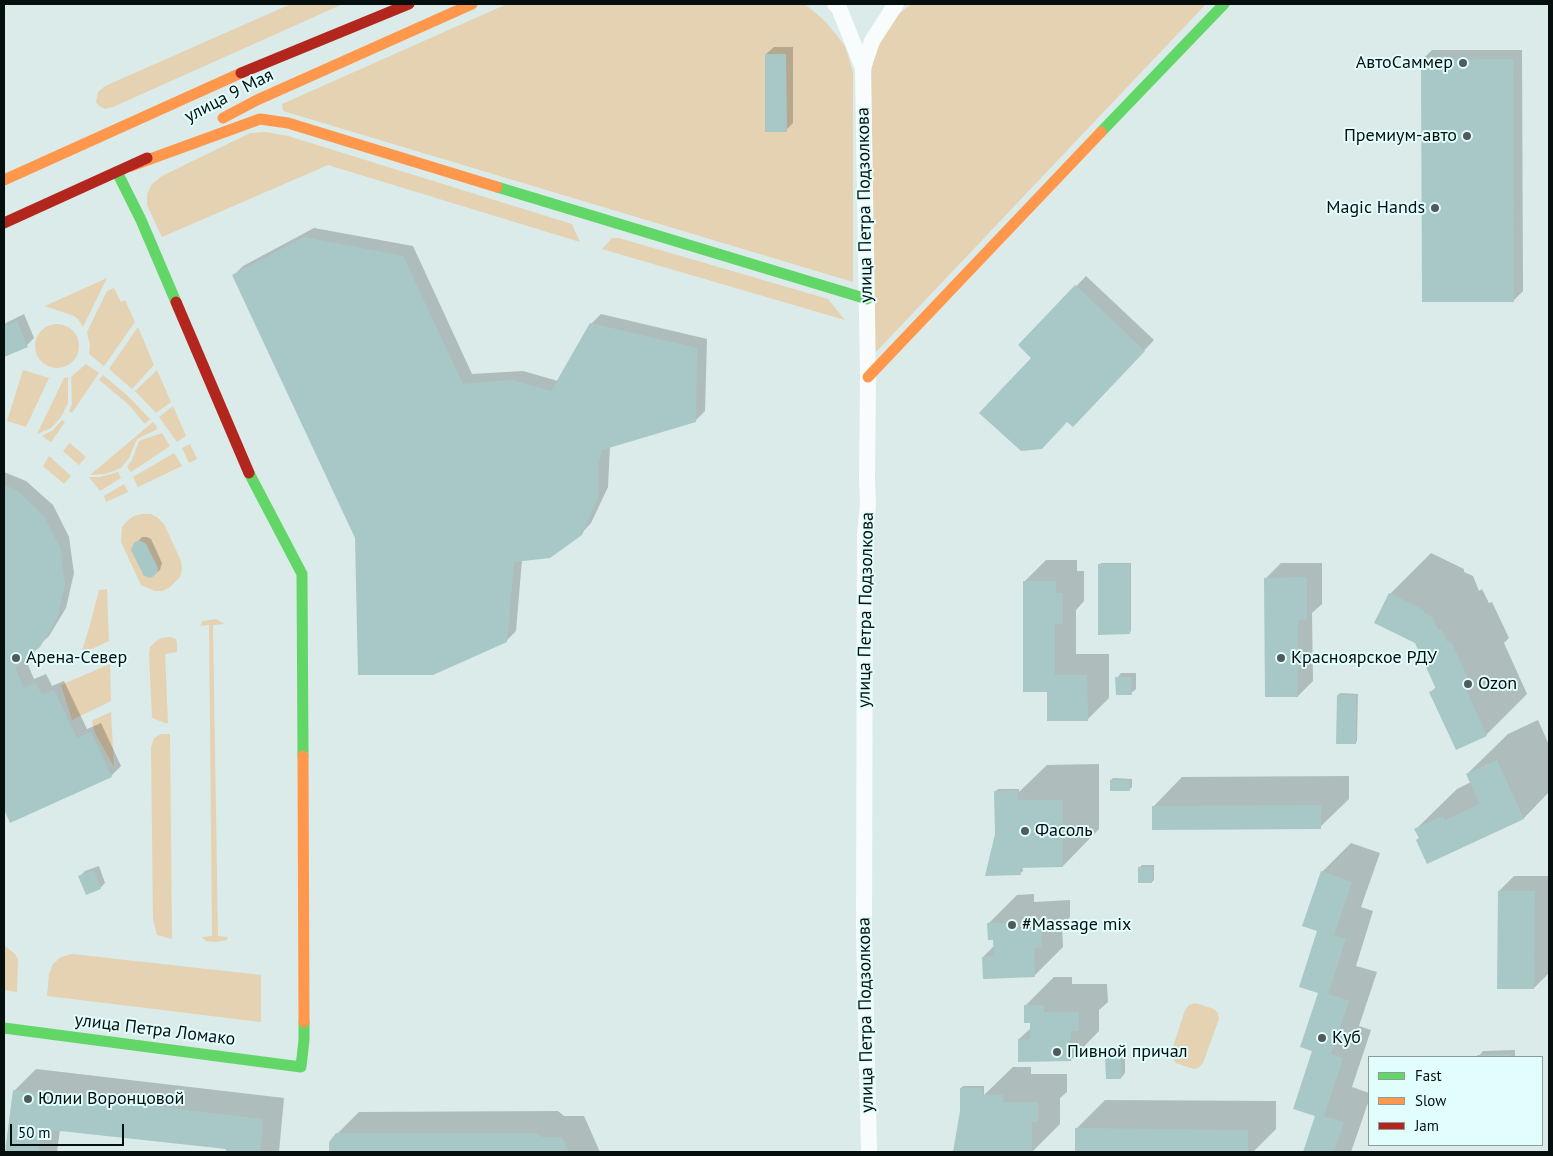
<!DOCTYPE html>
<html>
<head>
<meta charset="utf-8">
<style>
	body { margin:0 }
	#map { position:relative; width:1553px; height:1156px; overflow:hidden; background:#daebea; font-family:"PT Sans",sans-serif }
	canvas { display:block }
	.frame { position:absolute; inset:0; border:5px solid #050f0e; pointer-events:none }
	.legend { position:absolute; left:1368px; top:1056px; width:175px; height:90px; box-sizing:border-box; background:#e1fefd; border:1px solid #899e9d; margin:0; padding:6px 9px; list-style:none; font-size:15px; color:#050f0e }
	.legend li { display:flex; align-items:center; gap:10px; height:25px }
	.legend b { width:25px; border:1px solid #899e9d }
	.scale { position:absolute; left:10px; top:1124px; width:114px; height:22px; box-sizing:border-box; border:2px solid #050f0e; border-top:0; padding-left:6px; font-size:15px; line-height:18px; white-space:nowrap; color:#050f0e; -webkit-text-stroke:4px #e1fefd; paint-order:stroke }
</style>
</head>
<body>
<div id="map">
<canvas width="1553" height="1156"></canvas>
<div class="frame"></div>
<ul class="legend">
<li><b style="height:6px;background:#63d668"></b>Fast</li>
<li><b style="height:6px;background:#ff974d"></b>Slow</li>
<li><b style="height:6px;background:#b3261e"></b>Jam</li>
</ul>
<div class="scale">50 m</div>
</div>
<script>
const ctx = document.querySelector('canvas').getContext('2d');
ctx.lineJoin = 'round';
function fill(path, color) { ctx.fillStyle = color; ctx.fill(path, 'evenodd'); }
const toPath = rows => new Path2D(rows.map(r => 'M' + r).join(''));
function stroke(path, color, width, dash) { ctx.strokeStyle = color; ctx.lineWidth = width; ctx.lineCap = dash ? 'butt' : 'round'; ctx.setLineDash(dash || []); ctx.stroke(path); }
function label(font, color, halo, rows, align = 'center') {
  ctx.font = font + ' "PT Sans",sans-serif'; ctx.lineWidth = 4; ctx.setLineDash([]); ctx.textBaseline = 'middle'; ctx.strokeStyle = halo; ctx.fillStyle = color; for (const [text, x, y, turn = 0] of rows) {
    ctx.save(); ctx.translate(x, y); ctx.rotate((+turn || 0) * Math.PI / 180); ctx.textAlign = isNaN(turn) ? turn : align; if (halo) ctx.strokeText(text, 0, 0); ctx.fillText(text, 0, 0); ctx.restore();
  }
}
fill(toPath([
	[291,4,343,4,113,107,105,109,99,106,96,102,98,92,105,86],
	[507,4,806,5,826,22,845,46,853,72,853,282,283,111,282,104],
	[912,4,1206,4,875,353,871,78,873,57,893,18],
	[266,132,288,136,572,224,580,242,328,165,162,237,147,205,147,194,152,184,162,176,250,133],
	[612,238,619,238,828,299,845,320,602,249],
	[107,278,83,327,78,319,74,316,45,306],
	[114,288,121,302,125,300,135,322,104,366,89,354,90,345,87,332,107,291],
	'35 346a22 22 0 1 1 44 0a22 22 0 1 1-44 0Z',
	[138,327,154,365,132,389,109,369],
	[86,364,99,373,72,413,69,411,72,404,71,377],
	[23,370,49,378,26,427,7,421],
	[157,370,171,402,156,413,135,391],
	[103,375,128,396,150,419,145,424,128,404,99,380],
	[68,377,68,403,61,417,51,428,37,434,64,378],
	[173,406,186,436,177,442,159,417],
	[62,420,65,422,51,442,42,436,53,430],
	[153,422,157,427,156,430,137,439,129,458,121,468,105,474,90,475],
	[162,433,170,446,131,472,127,467,132,460,139,441],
	[70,443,86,457,79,465,63,451],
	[190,444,197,459,189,463,182,448],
	[174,453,182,466,138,487,133,477],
	[49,456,71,476,64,484,43,466],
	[118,472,121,478,100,491,89,477,100,477],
	[124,484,128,492,106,502,104,496],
	[142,514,151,514,158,518,164,524,181,561,182,569,180,577,169,588,162,591,155,591,141,585,121,542,122,527,127,521,134,516],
	[107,589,109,641,81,654,90,625,99,590],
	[216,619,224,624,213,625,218,936,228,937,227,940,216,942,206,941,202,937,212,936,209,625,200,626,203,621],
	[170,637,176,639,177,643,177,652,165,654,168,723,165,723,152,718,149,654,150,647,156,641,161,638],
	[110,664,111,701,72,720,61,685],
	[111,712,114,767,95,733,92,722,93,720],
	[161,734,170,734,172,939,157,935,153,919,151,747,154,738],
	[4,945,15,954,18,959,17,992,4,990],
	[72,954,261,975,261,1022,47,996,49,974,53,964,61,957],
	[1195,1003,1214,1009,1218,1013,1219,1019,1203,1063,1198,1068,1193,1069,1176,1063,1172,1057,1172,1050,1185,1010,1189,1005]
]), '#e4d2b2');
fill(toPath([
	[774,47,793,47,793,123,786,130,766,54],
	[1432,50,1522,50,1523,291,1513,301,1422,60],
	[314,228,413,246,472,374,523,371,558,381,591,324,601,314,707,339,705,411,695,421,610,446,608,487,591,523,581,534,522,560,516,631,506,641,357,538,233,276,243,266],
	[1086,276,1154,340,1083,416,1020,345],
	[24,314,34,338,27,345,4,356,4,324],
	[4,472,26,481,53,505,69,537,74,573,66,608,49,636,25,658,34,679,46,674,52,686,64,681,87,729,101,723,121,766,111,776,11,821,4,806],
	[142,537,147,537,151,539,162,563,160,570,151,577,133,546],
	[1431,553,1464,569,1464,572,1473,576,1479,591,1482,589,1489,603,1492,602,1509,638,1504,643,1527,694,1486,735,1431,692,1436,687,1416,642,1390,594],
	[1046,560,1077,560,1077,571,1084,571,1084,601,1076,610,1076,654,1109,654,1109,698,1087,720,1048,691,1024,582],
	[1101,563,1131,563,1131,631,1129,633,1099,565],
	[1281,563,1322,563,1322,604,1312,613,1313,681,1298,696,1266,578],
	[1121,673,1136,673,1136,689,1131,693,1117,678],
	[1340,693,1358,694,1357,741,1355,743,1338,695],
	[1538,720,1549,745,1549,792,1524,818,1428,862,1416,829,1457,789,1471,782,1467,774,1508,734],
	[1099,764,1099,829,1063,866,1022,866,1023,871,1021,873,996,834,996,791,998,789,1019,789,1019,792,1047,765],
	[1349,776,1349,799,1320,827,1154,806,1182,777],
	[1113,778,1132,779,1132,787,1130,789,1111,780],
	[1351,843,1380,853,1361,907,1373,911,1356,966,1377,972,1359,1026,1371,1030,1352,1087,1369,1093,1369,1100,1351,1152,1304,1152,1316,1115,1314,1050,1320,992,1318,930,1322,872],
	[1142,865,1154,865,1154,880,1152,882,1140,867],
	[99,866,105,883,100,888,80,876,85,871],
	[1514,876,1549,876,1549,973,1534,988,1499,891],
	[1034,894,1034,902,1070,900,1070,917,1062,926,1063,947,1034,976,983,957,994,946,994,939,988,924,1017,895],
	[1054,977,1072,977,1072,984,1107,984,1108,1002,1099,1010,1099,1031,1071,1060,1019,1039,1031,1028,1031,1022,1025,1006],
	[1515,1050,1515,1057,1478,1057,1483,1051],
	[1111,1052,1125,1052,1125,1073,1121,1078,1107,1057],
	[1013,1067,1031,1067,1031,1074,1067,1074,1067,1092,1060,1098,1060,1124,1032,1152,954,1152,961,1111,961,1088,963,1086,984,1086,984,1095],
	[36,1069,284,1098,279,1152,227,1152,227,1148,60,1130,57,1152,6,1152,14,1091],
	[1105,1100,1276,1101,1276,1129,1253,1152,1076,1152,1076,1129],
	[558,1111,564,1116,584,1116,600,1152,331,1152,331,1143,337,1134,359,1112]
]), '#0003');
fill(toPath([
	[765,54,786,54,787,132,765,132],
	[1513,59,1514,302,1422,302,1421,60],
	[304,237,403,256,463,384,512,380,551,391,590,323,697,348,696,422,602,450,599,462,598,498,582,535,550,558,514,562,507,642,433,675,358,675,355,538,232,275],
	[1075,285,1145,351,1073,427,1067,422,1042,449,1021,451,979,413,1031,358,1018,345],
	[17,321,28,347,4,357,4,327],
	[4,485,16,490,43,515,60,547,65,584,57,619,40,647,15,668,24,688,36,683,42,695,54,690,77,738,91,732,112,777,10,823,4,809],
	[139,540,146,544,158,568,157,573,151,578,144,576,131,550,134,543],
	[1098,564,1130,564,1130,634,1098,635],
	[1307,577,1307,620,1298,620,1298,697,1265,697,1264,578],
	[1023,581,1056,581,1056,593,1063,593,1063,624,1055,624,1055,675,1087,675,1088,721,1047,721,1047,692,1023,692],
	[1389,593,1424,610,1424,613,1432,617,1438,630,1441,629,1448,643,1451,642,1469,680,1463,683,1487,736,1456,750,1429,692,1436,689,1415,643,1374,623],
	[1115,677,1131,677,1132,695,1116,695],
	[1337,695,1356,695,1356,744,1336,744],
	[1497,760,1524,819,1427,864,1416,840,1419,838,1414,829,1443,816,1445,820,1480,804,1466,774],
	[1110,780,1130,780,1130,791,1110,791],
	[1018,790,1018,800,1063,800,1063,867,1020,868,1021,875,985,876,995,834,994,791],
	[1321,805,1321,829,1152,830,1152,806],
	[1138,867,1153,867,1152,883,1138,883],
	[94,870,101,889,86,895,78,876],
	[1321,871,1352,882,1334,935,1346,939,1328,994,1349,1001,1331,1054,1343,1058,1324,1116,1344,1122,1334,1152,1303,1152,1315,1116,1293,1109,1312,1051,1300,1047,1318,993,1299,987,1317,931,1302,926],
	[1498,891,1535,891,1534,989,1497,989],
	[987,923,1006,923,1006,930,1041,928,1042,947,1034,948,1035,977,983,979,982,957,994,956,993,940,988,940],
	[1024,1005,1044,1005,1044,1012,1079,1012,1079,1031,1071,1031,1071,1061,1018,1062,1018,1039,1030,1039,1030,1023,1024,1023],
	[1511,1054,1511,1057,1477,1057,1477,1055],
	[1105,1056,1121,1056,1121,1079,1106,1079],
	[960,1088,982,1088,983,1095,1003,1095,1003,1102,1038,1102,1038,1122,1032,1122,1032,1152,953,1152,960,1111],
	[13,1090,263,1119,260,1152,226,1152,226,1149,42,1129,38,1152,5,1152],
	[1075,1128,1248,1130,1248,1152,1075,1152],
	[336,1133,536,1133,542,1137,562,1137,569,1152,329,1152,329,1142]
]), '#a7c8c7');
stroke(toPath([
	[835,4,839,8,863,68],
	[869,1152,864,930,865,534,868,504,867,479,868,377,863,68,872,41,896,4]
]), '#f9fcfc', 16);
stroke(toPath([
	[1101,132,1224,4],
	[117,172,141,220,176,302],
	[497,187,867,299],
	[249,473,302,574,303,756],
	[4,1028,301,1067,304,1040,304,1022]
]), '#63d668', 11);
stroke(toPath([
	[223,118,257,100,472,4],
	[131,166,260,119,288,123,497,187],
	[4,180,241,73],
	[868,377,1101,132],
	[303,756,304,1022]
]), '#ff974d', 11);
stroke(toPath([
	[241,73,409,4],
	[4,223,147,158],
	[176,302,249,473]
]), '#b3261e', 11);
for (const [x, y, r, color] of [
	[1463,63,5,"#505c5b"],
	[1467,136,5,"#505c5b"],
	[1435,208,5,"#505c5b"],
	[16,658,5,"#505c5b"],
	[1281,658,5,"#505c5b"],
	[1468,684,5,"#505c5b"],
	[1025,831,5,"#505c5b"],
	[1012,925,5,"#505c5b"],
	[1322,1038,5,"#505c5b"],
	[1057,1052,5,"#505c5b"],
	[28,1099,5,"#505c5b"]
]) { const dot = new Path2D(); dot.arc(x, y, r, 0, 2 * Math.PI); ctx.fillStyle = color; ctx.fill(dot); stroke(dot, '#e1fefd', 2); }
label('18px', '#050f0e', '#e1fefd', [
	["АвтоСаммер",1453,63,"right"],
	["Премиум-авто",1457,136,"right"],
	["Magic Hands",1425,208,"right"],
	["Арена-Север",26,658],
	["Красноярское РДУ",1291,658],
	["Ozon",1478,684],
	["Фасоль",1035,831],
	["#Massage mix",1022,925],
	["Куб",1332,1038],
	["Пивной причал",1067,1052],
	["Юлии Воронцовой",38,1099]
], 'left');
label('18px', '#050f0e', '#e1fefd', [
	["улица 9 Мая",229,96,-27],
	["улица Петра Подзолкова",865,205,-91],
	["улица Петра Подзолкова",866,610,-89],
	["улица Петра Подзолкова",866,1015,-91],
	["улица Петра Ломако",155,1030,7]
]);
</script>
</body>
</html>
